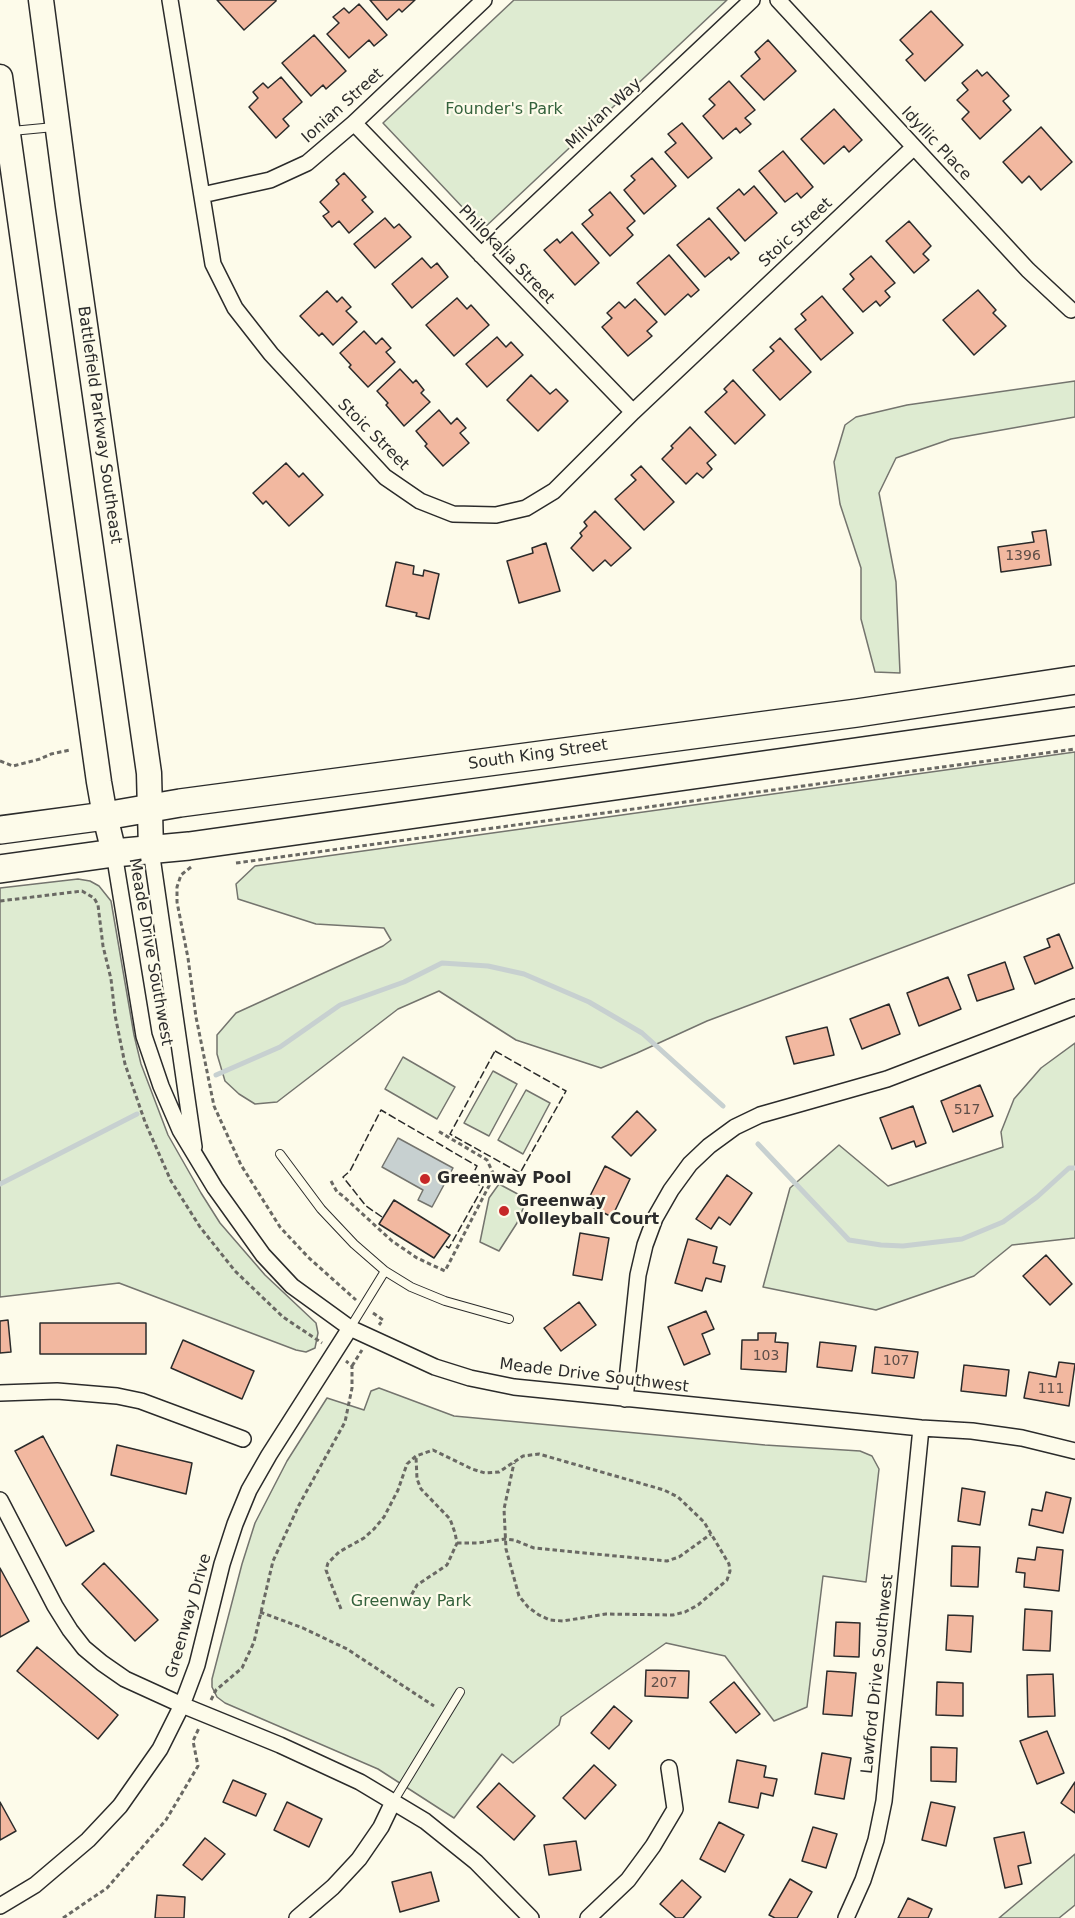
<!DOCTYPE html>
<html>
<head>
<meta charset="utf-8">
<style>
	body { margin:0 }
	canvas { display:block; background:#fdfbea }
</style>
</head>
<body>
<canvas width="1075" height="1918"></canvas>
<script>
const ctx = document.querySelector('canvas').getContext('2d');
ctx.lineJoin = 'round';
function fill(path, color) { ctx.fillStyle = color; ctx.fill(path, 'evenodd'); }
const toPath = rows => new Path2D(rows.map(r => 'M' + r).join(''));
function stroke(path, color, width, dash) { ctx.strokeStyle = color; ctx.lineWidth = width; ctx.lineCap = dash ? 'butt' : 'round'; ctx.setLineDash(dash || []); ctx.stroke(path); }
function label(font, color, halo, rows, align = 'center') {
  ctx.font = font + ' "DejaVu Sans",sans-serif'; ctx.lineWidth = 4.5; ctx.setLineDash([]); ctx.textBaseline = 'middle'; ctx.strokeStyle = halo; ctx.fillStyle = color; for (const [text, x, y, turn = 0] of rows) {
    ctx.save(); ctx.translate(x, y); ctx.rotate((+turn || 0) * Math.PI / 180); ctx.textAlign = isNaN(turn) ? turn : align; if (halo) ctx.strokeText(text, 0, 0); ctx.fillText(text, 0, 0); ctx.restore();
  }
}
const green = toPath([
	[514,0,727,0,483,229,383,123,514,0],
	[1075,381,1075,417,951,439,896,458,879,493,896,582,900,673,875,672,861,619,861,568,840,504,834,462,845,425,856,417,907,405,1075,381],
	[1075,752,1075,883,707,1021,637,1053,601,1068,516,1040,439,991,398,1009,277,1102,255,1104,239,1094,225,1081,217,1054,217,1035,236,1013,383,946,391,940,384,928,316,924,238,899,236,884,255,866,1075,752],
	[78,879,90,881,99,886,111,901,134,1035,141,1064,168,1135,201,1193,220,1223,265,1275,316,1323,318,1333,315,1348,306,1352,296,1350,119,1283,0,1297,0,888,78,879],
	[1075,1043,1075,1238,1012,1245,974,1276,876,1310,763,1287,790,1188,839,1145,888,1186,1003,1147,1001,1132,1014,1099,1041,1068,1075,1043],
	[403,1057,455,1087,437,1119,385,1089,403,1057],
	[493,1071,517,1084,489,1136,464,1123,493,1071],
	[526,1090,550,1103,523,1154,498,1140,526,1090],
	[499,1184,527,1199,517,1223,499,1251,480,1242,489,1198,499,1184],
	[379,1388,454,1416,765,1445,860,1451,872,1456,879,1469,866,1582,823,1576,807,1707,774,1721,725,1656,666,1643,561,1717,559,1725,513,1763,502,1754,454,1818,378,1769,225,1703,217,1697,212,1687,212,1679,242,1564,255,1523,287,1461,327,1398,364,1410,371,1391,379,1388],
	[1075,1854,1075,1905,1059,1918,999,1918,1075,1854]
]);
fill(green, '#deebd1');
stroke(green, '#74746e', 1.5);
const water = toPath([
	[398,1138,453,1168,432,1207,418,1200,423,1190,382,1167,398,1138]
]);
fill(water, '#c7d0d0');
stroke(water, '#74746e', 1.5);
stroke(toPath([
	[216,1075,280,1047,340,1005,404,982,442,963,488,966,524,974,589,1002,642,1033,723,1106],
	[758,1144,849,1240,881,1245,903,1246,962,1239,1003,1222,1037,1197,1069,1168,1075,1168],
	[0,1184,137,1114]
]), '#c7d0d0', 5);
const building = toPath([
	[217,0,276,0,276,1,244,30,217,0],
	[370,0,415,0,402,12,399,9,387,20,370,0],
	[359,4,387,35,374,46,369,40,349,58,327,34,339,23,333,17,344,8,349,13,359,4],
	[931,11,963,45,925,81,906,60,913,54,900,40,931,11],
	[314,35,346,71,326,89,323,85,311,96,282,63,314,35],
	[768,40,796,71,764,100,741,76,760,59,755,52,768,40],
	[977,70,982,76,987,72,1009,96,1003,101,1011,110,980,139,962,119,969,112,957,100,968,90,962,83,977,70],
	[281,77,302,102,283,119,289,126,276,138,249,107,258,98,253,92,263,83,268,88,281,77],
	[729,81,755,110,745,118,751,124,740,133,736,128,723,139,703,116,715,105,709,99,729,81],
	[834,109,862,140,849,152,844,146,824,164,801,139,834,109],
	[682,123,712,158,688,178,665,152,676,143,668,134,682,123],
	[1041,127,1072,162,1041,190,1029,176,1022,183,1003,162,1041,127],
	[783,151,813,187,801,198,797,193,785,202,759,171,783,151],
	[652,158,676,186,644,214,624,190,635,180,631,176,652,158],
	[344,173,366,197,362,200,373,212,349,233,339,221,332,227,323,216,329,212,320,202,339,184,336,180,344,173],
	[754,186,777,213,745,241,717,208,739,189,744,195,754,186],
	[610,192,635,221,627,228,633,235,610,256,582,224,593,215,589,210,610,192],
	[385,218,394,228,399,224,411,237,375,268,354,244,385,218],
	[709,218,739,253,731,260,729,257,705,277,677,245,709,218],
	[909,221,931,246,923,254,929,260,914,273,886,241,909,221],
	[572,232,599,263,575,285,544,250,557,239,560,243,572,232],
	[669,255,699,290,691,297,688,294,665,315,637,283,669,255],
	[871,256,895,283,885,291,890,297,880,306,876,301,863,312,843,289,854,279,850,274,871,256],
	[422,258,431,268,437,263,448,277,412,308,392,284,422,258],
	[978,290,996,310,993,313,1006,326,974,355,943,320,978,290],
	[327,291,337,302,342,297,351,307,346,311,357,322,333,345,322,333,319,336,300,316,327,291],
	[822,296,853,333,821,360,795,329,806,320,801,314,822,296],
	[457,298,467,309,471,305,489,325,454,356,426,325,457,298],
	[635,299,657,322,647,331,652,336,628,356,602,327,612,318,607,313,619,302,625,308,635,299],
	[364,331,376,344,382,338,391,348,386,352,395,362,368,387,349,367,351,365,340,353,364,331],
	[497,337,506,347,511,342,523,355,487,387,466,364,497,337],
	[780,338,811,372,780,400,753,370,774,351,770,347,780,338],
	[400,369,413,383,416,380,424,390,421,393,430,402,404,426,386,405,388,403,377,391,400,369],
	[531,375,550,394,556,389,568,401,538,431,507,400,531,375],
	[733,380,765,415,735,444,705,412,727,392,724,389,733,380],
	[439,410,451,424,457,418,466,428,460,433,469,443,443,466,425,446,427,444,416,431,439,410],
	[690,427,716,455,707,463,712,469,703,478,697,473,686,484,662,459,673,448,671,446,690,427],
	[286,463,299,477,303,473,323,495,289,526,266,501,263,504,253,493,286,463],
	[641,466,674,502,644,530,615,499,636,480,631,475,641,466],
	[595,511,631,548,611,566,605,560,593,571,571,548,582,536,580,533,587,526,584,522,595,511],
	[1046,530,1051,565,1001,572,998,547,1034,542,1032,532,1046,530],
	[546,543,560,591,519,603,507,561,533,553,532,548,546,543],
	[396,562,414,566,413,574,423,576,424,570,439,574,429,619,416,616,417,613,386,606,396,562],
	[1059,934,1073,968,1035,984,1024,957,1050,947,1047,939,1059,934],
	[1005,962,1014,989,977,1001,968,975,1005,962],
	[948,977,961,1009,919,1026,907,993,948,977],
	[889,1004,900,1034,862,1049,850,1019,889,1004],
	[827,1027,834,1055,794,1064,786,1037,827,1027],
	[980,1085,993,1116,953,1132,941,1101,980,1085],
	[913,1106,926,1143,916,1147,914,1141,892,1149,880,1118,913,1106],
	[637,1111,656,1130,631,1156,612,1137,637,1111],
	[605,1166,630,1179,612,1217,586,1204,605,1166],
	[727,1175,752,1193,730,1225,719,1217,711,1229,696,1219,727,1175],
	[394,1200,450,1235,434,1258,379,1224,394,1200],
	[580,1233,609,1238,602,1280,573,1275,580,1233],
	[688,1239,717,1247,713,1263,725,1266,721,1282,706,1278,702,1291,675,1283,688,1239],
	[1046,1255,1072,1284,1050,1305,1023,1276,1046,1255],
	[579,1302,596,1325,561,1351,544,1328,579,1302],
	[706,1311,714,1329,702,1334,710,1354,684,1365,668,1327,706,1311],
	[8,1320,11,1352,0,1353,0,1321,8,1320],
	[40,1323,146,1323,146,1354,40,1354,40,1323],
	[758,1333,776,1333,775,1342,788,1343,786,1372,741,1369,742,1340,758,1340,758,1333],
	[183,1340,254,1371,242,1399,171,1368,183,1340],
	[820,1342,856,1346,852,1371,817,1367,820,1342],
	[875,1347,918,1352,914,1378,872,1373,875,1347],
	[1059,1362,1075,1364,1069,1406,1024,1398,1029,1372,1056,1377,1059,1362],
	[964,1365,1009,1370,1006,1396,961,1391,964,1365],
	[43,1436,94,1531,66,1546,15,1451,43,1436],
	[117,1445,192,1463,186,1494,111,1475,117,1445],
	[962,1488,985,1492,980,1525,958,1521,962,1488],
	[1046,1492,1071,1498,1063,1533,1029,1525,1032,1509,1042,1511,1046,1492],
	[952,1546,980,1547,978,1587,951,1586,952,1546],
	[1037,1547,1063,1550,1059,1591,1024,1587,1025,1573,1016,1572,1018,1558,1035,1560,1037,1547],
	[104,1563,158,1620,135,1641,82,1584,104,1563],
	[0,1568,29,1621,0,1637,0,1568],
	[1025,1609,1052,1611,1050,1651,1023,1650,1025,1609],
	[948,1615,973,1616,971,1652,946,1650,948,1615],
	[836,1622,860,1623,859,1657,834,1656,836,1622],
	[37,1647,118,1715,98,1739,17,1671,37,1647],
	[646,1670,689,1671,688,1698,645,1696,646,1670],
	[827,1671,856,1673,852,1716,823,1714,827,1671],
	[1053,1674,1055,1716,1028,1717,1027,1675,1053,1674],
	[734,1682,760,1714,736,1733,710,1702,734,1682],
	[937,1682,963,1683,963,1716,936,1715,937,1682],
	[614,1706,632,1721,609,1749,591,1733,614,1706],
	[1047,1731,1064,1773,1037,1784,1020,1741,1047,1731],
	[931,1747,957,1748,956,1782,931,1781,931,1747],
	[822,1753,851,1758,844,1799,815,1794,822,1753],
	[737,1760,766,1766,764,1777,777,1779,773,1796,761,1793,758,1808,729,1802,737,1760],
	[594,1765,616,1785,585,1819,563,1798,594,1765],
	[233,1780,266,1794,256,1816,223,1802,233,1780],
	[1075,1782,1075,1813,1061,1803,1075,1782],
	[499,1783,535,1816,514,1840,477,1807,499,1783],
	[0,1802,16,1831,0,1840,0,1802],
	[287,1802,322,1819,309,1847,274,1830,287,1802],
	[931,1802,955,1807,946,1846,922,1840,931,1802],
	[719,1822,744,1835,725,1872,700,1859,719,1822],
	[813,1827,837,1834,826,1868,802,1861,813,1827],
	[1024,1832,1031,1863,1018,1866,1022,1884,1005,1888,994,1838,1024,1832],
	[205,1838,225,1854,202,1880,183,1865,205,1838],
	[576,1841,581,1870,549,1875,544,1845,576,1841],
	[431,1872,439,1901,400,1912,392,1882,431,1872],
	[790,1879,812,1892,797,1918,775,1918,769,1915,790,1879],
	[682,1880,701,1897,683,1918,676,1918,660,1904,682,1880],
	[157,1895,185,1897,184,1918,155,1918,157,1895],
	[908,1898,932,1909,928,1918,898,1918,908,1898]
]);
fill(building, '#f2b8a0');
stroke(building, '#2b2b2b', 1.5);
const lane = toPath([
	[12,131,54,127],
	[280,1154,321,1209,354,1244,385,1271,411,1287,445,1301,509,1319],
	[350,1328,385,1271],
	[393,1802,460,1692]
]);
const street = toPath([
	[170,0,213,264,235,308,271,354,385,477,420,501,453,514,496,515,526,508,554,491,633,412,914,147],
	[778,0,1028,270,1071,310],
	[354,123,633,412],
	[202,195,270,180,307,163,354,123,484,0],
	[481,255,752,0],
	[151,850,194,1147],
	[114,853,144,1036,161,1086,180,1130,215,1188,263,1255,292,1286,350,1328,435,1367,470,1378,514,1387,921,1428,972,1431,1022,1438,1075,1451],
	[0,1393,57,1391,117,1396,141,1401,243,1439],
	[625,1399,638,1275,645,1245,655,1218,671,1190,690,1164,709,1146,735,1127,760,1115,887,1079,1075,1007],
	[0,1500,55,1606,70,1630,84,1648,102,1663,125,1679,182,1705,280,1745,360,1782,425,1821,476,1862,531,1918],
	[0,1906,35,1885,88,1840,120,1806,160,1749,182,1705,197,1665,222,1564,235,1524,249,1490,269,1455,350,1328],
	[297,1918,333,1887,359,1859,381,1827,393,1802],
	[588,1918,628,1880,653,1846,675,1809,669,1768],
	[846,1918,863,1880,876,1840,884,1801,921,1428]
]);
const primary = toPath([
	[41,0,68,206,149,773,151,850],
	[0,77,99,782,105,816,114,853]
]);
const highway = toPath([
	[0,830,105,816,180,803,857,713,1075,680],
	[0,869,114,853,189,846,1075,721]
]);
stroke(lane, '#2b2b2b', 10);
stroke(street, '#2b2b2b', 18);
stroke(primary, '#2b2b2b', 27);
stroke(highway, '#2b2b2b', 30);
stroke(toPath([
	[0,761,13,766,40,759,51,754,70,750],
	[236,863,1075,749],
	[191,867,181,875,177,887,177,902,188,958,196,1017,214,1106,241,1165,280,1227,308,1257,356,1300],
	[0,901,82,891,94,898,98,905,103,946,111,979,115,1015,125,1064,145,1122,171,1181,200,1227,235,1271,283,1317,322,1343],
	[331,1181,337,1192,343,1196,392,1241,417,1258,445,1271,492,1180,493,1173,487,1160,438,1131],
	[373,1313,383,1320,379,1325],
	[352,1366,362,1350],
	[457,1543,478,1543,505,1539,514,1540,534,1548,667,1561,679,1557,711,1534],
	[408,1601,417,1585,447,1565,457,1543,455,1533,450,1519,421,1489,417,1479,416,1457],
	[341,1609,330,1581,326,1570,328,1563,339,1552,364,1538,374,1529,384,1517,398,1490,407,1464,416,1456,433,1450,472,1469,485,1473,499,1472,523,1456,539,1454,664,1490,678,1497,704,1522,729,1564,730,1571,727,1580,698,1605,685,1612,673,1615,606,1614,563,1621,550,1620,539,1615,528,1607,519,1596,506,1549,504,1509,514,1463],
	[260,1612,303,1628,347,1649,434,1706],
	[211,1700,216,1690,242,1668,254,1642,273,1561,299,1505,345,1422,352,1388,352,1366,346,1361],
	[63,1918,107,1888,166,1820,198,1766,193,1741,199,1728]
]), '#6a6964', 3, [4.5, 3]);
stroke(lane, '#fdfbea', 8);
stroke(street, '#fdfbea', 15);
stroke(primary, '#fdfbea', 24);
stroke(highway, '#fdfbea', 27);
stroke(toPath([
	[495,1051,566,1091,520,1173,450,1134,495,1051],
	[382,1217,366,1206,343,1177,350,1171,381,1110,477,1166,470,1180,483,1187,449,1248,444,1245]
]), '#2b2b2b', 1.5, [8, 3]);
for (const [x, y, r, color] of [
	[425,1179,6,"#c62828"],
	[504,1211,6,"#c62828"]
]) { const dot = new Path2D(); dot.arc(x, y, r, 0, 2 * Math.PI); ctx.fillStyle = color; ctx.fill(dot); stroke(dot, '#fdfbea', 2); }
label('14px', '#5d4e48', null, [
	["1396",1023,556],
	["517",967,1110],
	["103",766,1356],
	["107",896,1361],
	["111",1051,1389],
	["207",664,1683]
]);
label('16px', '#2b2b2b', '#fdfbea', [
	["Ionian Street",343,106,-42],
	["Milvian Way",604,114,-43],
	["Idyllic Place",936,144,47],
	["Stoic Street",796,233,-43],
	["Philokalia Street",506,255,46],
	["Battlefield Parkway Southeast",99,425,82],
	["Stoic Street",373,435,45],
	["South King Street",538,755,-8],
	["Meade Drive Southwest",150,952,80],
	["Meade Drive Southwest",594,1376,7],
	["Greenway Drive",189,1616,-74],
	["Lawford Drive Southwest",878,1674,-84]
]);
label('16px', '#34623c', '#fdfbea', [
	["Founder's Park",504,110],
	["Greenway Park",411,1602]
]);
label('bold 16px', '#2b2b2b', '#fdfbea', [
	["Greenway Pool",437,1179],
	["Greenway",516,1202],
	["Volleyball Court",516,1220]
], 'left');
</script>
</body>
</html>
